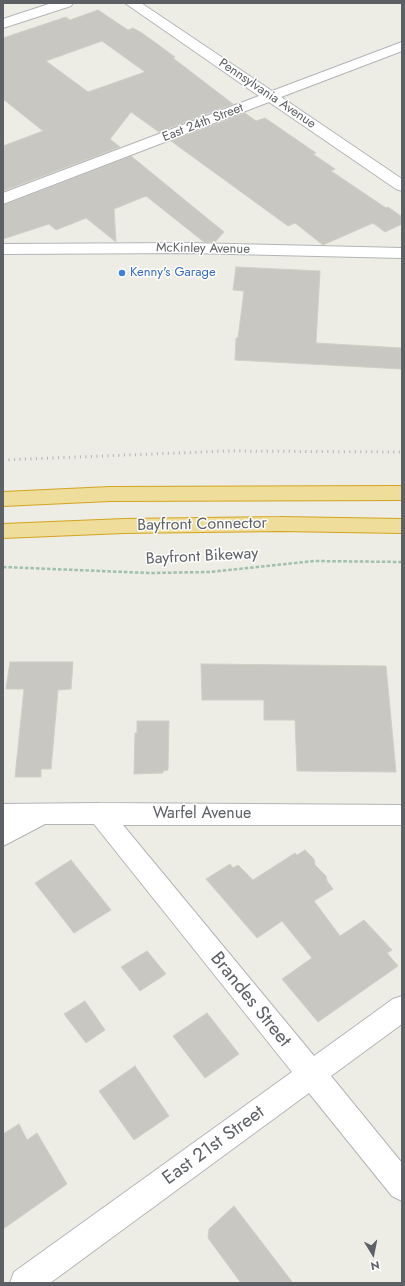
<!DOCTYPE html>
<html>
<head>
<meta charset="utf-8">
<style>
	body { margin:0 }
	#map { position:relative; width:405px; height:1286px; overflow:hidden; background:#edece5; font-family:Jost,sans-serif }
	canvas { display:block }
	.frame { position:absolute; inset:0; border:4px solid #5d6064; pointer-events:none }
	.north { position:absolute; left:353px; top:1234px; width:40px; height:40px; -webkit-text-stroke:3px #fff; paint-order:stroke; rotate:170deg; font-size:11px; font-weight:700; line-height:16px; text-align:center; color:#5d6064 }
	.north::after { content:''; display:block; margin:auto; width:14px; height:18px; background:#5d6064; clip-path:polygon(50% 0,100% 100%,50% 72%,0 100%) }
</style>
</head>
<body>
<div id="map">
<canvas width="405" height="1286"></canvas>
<div class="frame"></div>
<div class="north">N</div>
</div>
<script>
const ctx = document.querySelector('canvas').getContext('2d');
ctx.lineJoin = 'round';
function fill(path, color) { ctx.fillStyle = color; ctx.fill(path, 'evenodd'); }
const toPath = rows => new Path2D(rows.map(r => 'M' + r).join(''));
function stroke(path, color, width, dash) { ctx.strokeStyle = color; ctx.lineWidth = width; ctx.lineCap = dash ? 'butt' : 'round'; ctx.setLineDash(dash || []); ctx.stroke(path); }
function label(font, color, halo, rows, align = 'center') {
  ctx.font = font + ' Jost,sans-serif'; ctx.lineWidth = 3; ctx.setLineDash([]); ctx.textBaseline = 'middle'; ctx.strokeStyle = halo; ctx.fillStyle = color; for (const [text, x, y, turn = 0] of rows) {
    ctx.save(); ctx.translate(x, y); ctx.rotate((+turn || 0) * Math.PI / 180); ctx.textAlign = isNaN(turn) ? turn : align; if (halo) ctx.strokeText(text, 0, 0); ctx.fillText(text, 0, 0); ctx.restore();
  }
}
const building = toPath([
	[98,10,128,30,133,28,142,33,175,57,173,58,233,104,159,132,131,112,110,139,120,147,3,191,3,146,43,131,3,99,3,38,66,17,70,20,98,10],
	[102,41,145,72,88,92,46,61,102,41],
	[245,113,256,121,265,118,316,153,313,154,335,169,331,171,386,208,388,207,402,217,402,224,385,232,373,223,323,245,295,223,288,226,171,141,245,113],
	[131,156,224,232,215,242,204,242,146,196,114,209,116,242,86,218,56,230,49,224,3,239,3,205,131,156],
	[236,267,320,271,316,343,402,348,402,369,235,360,236,338,238,338,244,291,233,290,236,267],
	[10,662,73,662,71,689,58,690,51,769,41,769,41,777,15,777,24,689,6,689,10,662],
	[201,664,386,666,396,772,297,771,295,720,264,720,264,700,202,700,201,664],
	[137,721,169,721,168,770,163,771,163,773,134,774,135,733,137,733,137,721],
	[305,850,314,859,315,865,326,876,327,881,333,889,314,901,340,936,364,920,392,950,387,953,398,966,318,1022,282,979,312,958,282,921,257,938,206,879,230,864,233,868,238,865,253,880,295,853,297,855,305,850],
	[71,860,111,910,74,933,35,883,71,860],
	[147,951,166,974,140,991,121,967,147,951],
	[85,1001,105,1030,86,1043,64,1014,85,1001],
	[207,1013,239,1054,205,1078,173,1036,207,1013],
	[135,1066,169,1116,134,1140,99,1091,135,1066],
	[19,1124,27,1140,37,1133,67,1184,3,1229,3,1134,19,1124],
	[234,1206,293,1283,241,1283,208,1238,209,1229,234,1206]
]);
fill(building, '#c9c7c2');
stroke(building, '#d1cec4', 1);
const minor = toPath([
	[52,3,73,3,71,6,3,28,3,19,52,3],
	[125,3,141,3,272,91,402,42,402,51,281,97,402,179,402,191,396,189,269,102,3,204,3,193,259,96,125,3],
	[190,243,402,248,402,258,190,253,3,254,3,244,190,243],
	[99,803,402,805,402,825,123,825,314,1056,393,999,402,996,402,1024,331,1076,402,1163,402,1201,392,1196,309,1093,50,1283,10,1283,14,1272,292,1072,94,824,45,824,3,846,3,804,99,803]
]);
const highway = toPath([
	[402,486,402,500,110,501,3,506,3,492,110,487,402,486],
	[280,517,402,519,402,533,280,531,124,533,3,538,3,524,124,519,280,517]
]);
stroke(minor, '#b2b5b8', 2);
stroke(highway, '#d4a41e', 2);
stroke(toPath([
	[3,567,150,573,210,572,314,561,402,562]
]), '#9fc1ab', 2.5, [3.5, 2]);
fill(minor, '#fff');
fill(highway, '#efdd9b');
stroke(toPath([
	[3,460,226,451,402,452]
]), '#b3b4b4', 3, [1, 4.5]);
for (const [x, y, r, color] of [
	[122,273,4,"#3f7fe0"]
]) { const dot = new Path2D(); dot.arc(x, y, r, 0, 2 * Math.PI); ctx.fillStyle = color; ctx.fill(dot); stroke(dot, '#fff', 1.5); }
label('13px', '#5d6064', '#fff', [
	["Pennsylvania Avenue",267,94,34],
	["East 24th Street",203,123,-21],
	["McKinley Avenue",203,249,1]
]);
label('13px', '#366cbe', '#fff', [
	["Kenny's Garage",130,273]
], 'left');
label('16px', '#5d6064', '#fff', [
	["Bayfront Connector",202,525,-1],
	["Bayfront Bikeway",202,557,-3],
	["Warfel Avenue",202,814]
]);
label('19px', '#5d6064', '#fff', [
	["Brandes Street",250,1000,51],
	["East 21st Street",214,1146,-36]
]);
</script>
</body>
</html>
